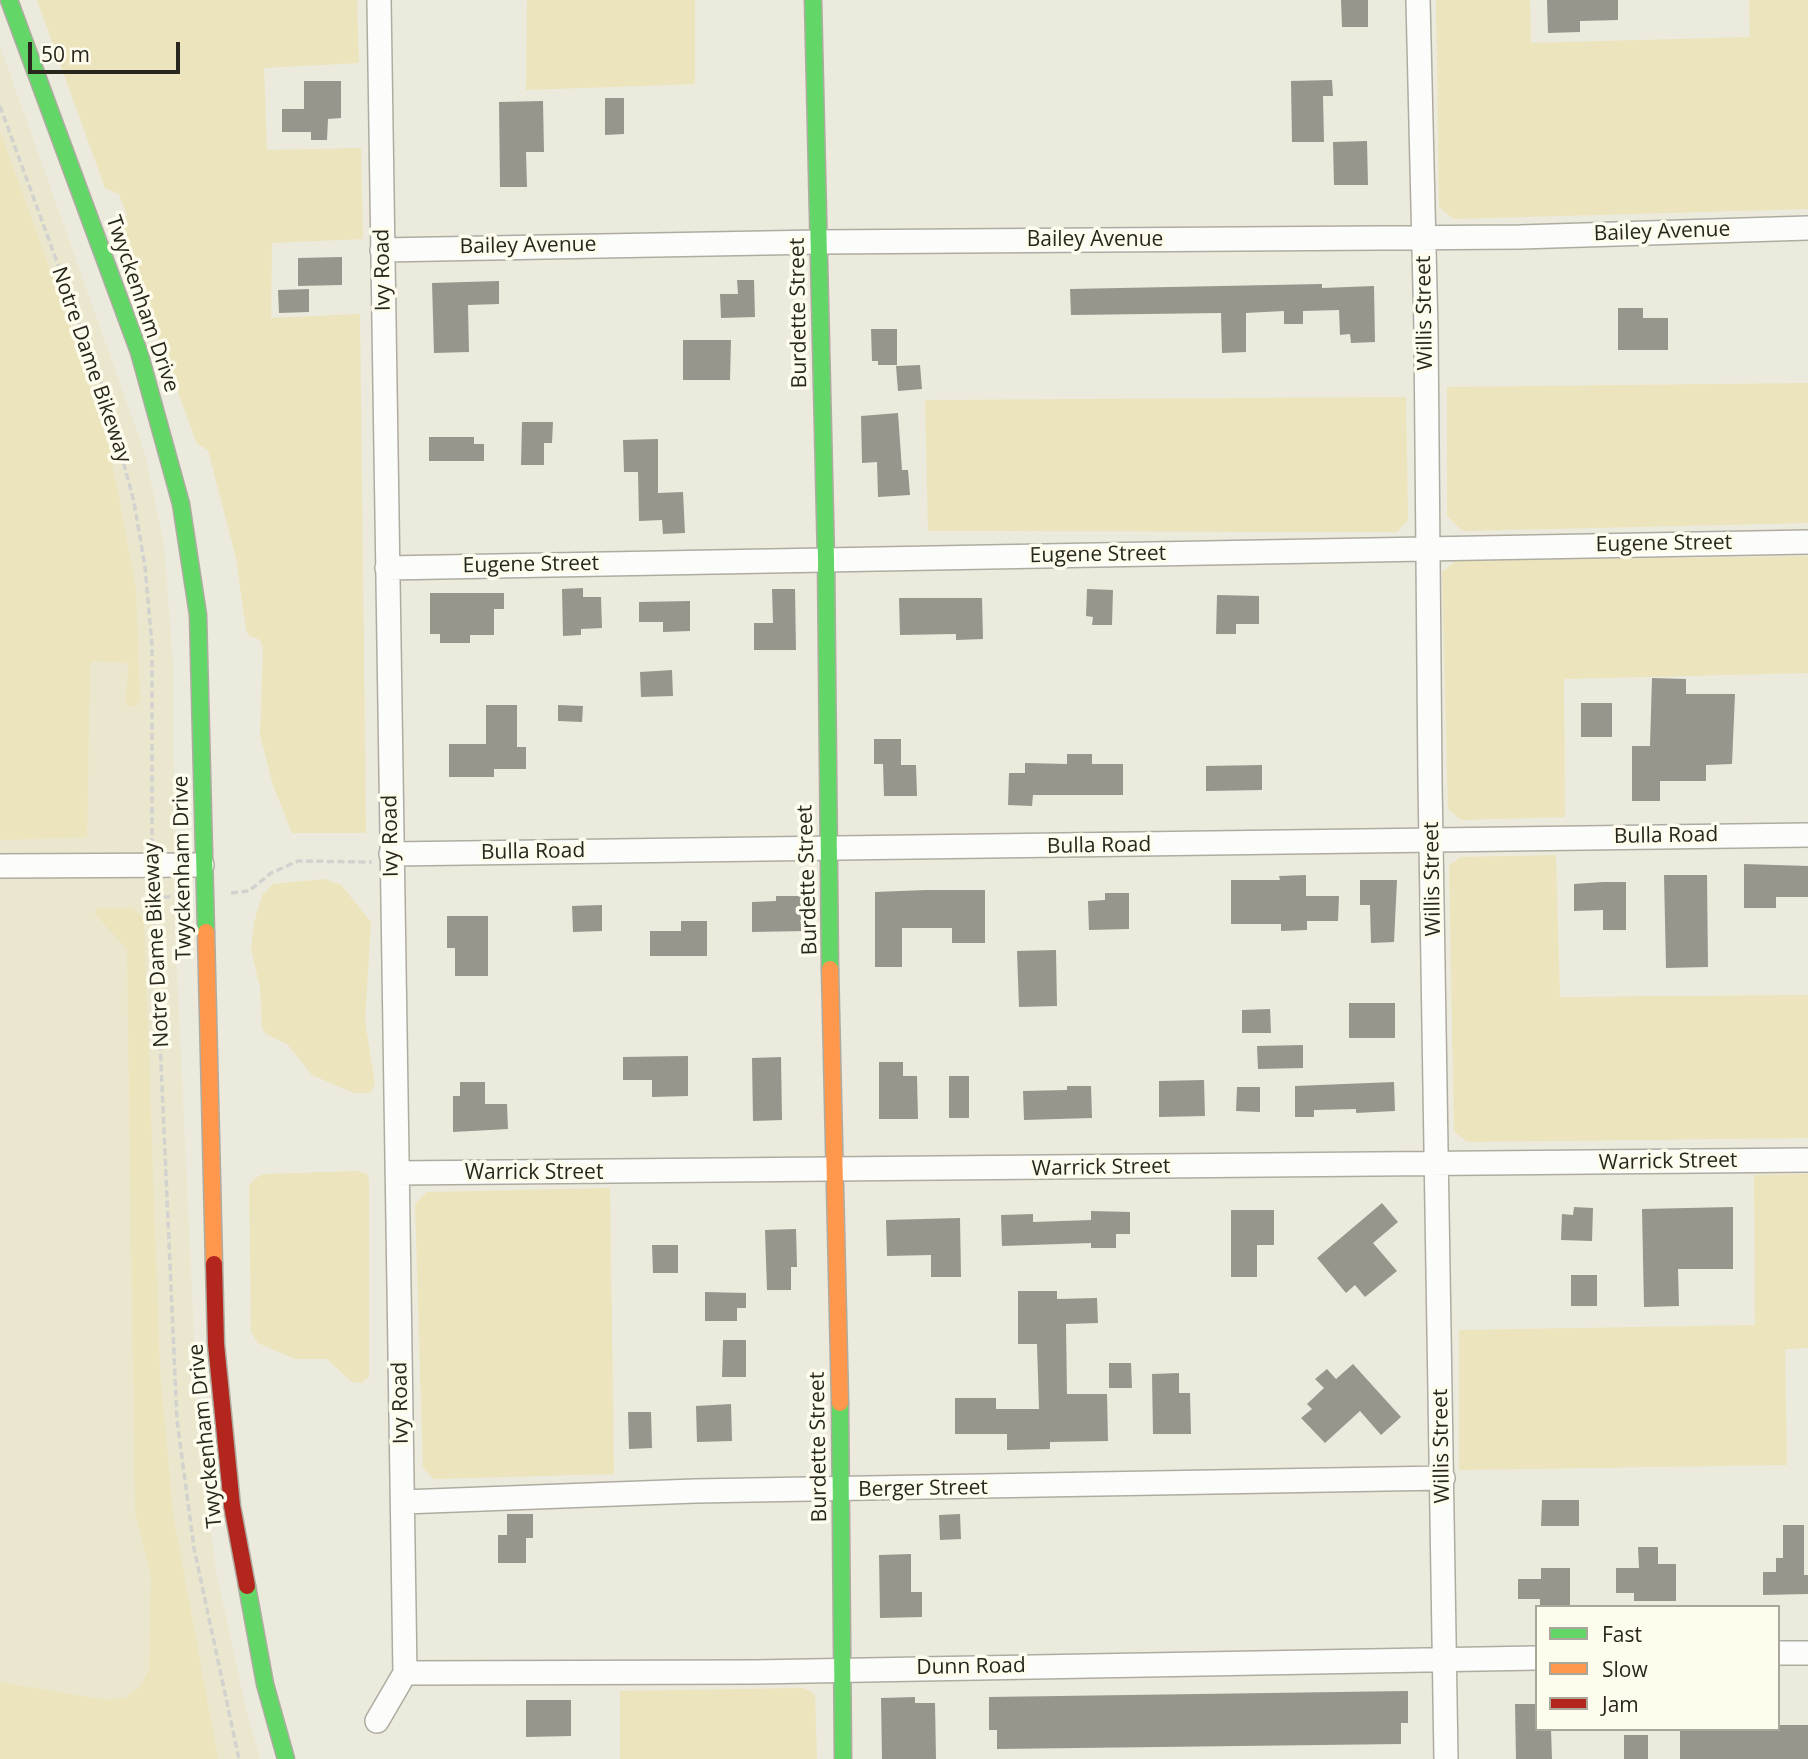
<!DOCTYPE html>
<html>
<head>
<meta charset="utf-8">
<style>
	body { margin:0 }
	#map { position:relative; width:1808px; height:1759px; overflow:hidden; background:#eceadc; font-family:"Open Sans",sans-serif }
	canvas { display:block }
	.legend { position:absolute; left:1535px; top:1605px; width:245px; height:126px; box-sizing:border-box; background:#fefcec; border:2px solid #a9a799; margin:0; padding:9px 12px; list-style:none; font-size:21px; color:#29271d }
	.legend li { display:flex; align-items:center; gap:14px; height:35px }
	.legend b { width:35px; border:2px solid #a9a799 }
	.scale { position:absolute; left:28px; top:42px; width:152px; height:32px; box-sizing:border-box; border:4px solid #29271d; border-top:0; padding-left:9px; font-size:21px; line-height:24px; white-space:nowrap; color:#29271d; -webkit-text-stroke:5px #fefcec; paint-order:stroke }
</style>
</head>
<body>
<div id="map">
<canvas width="1808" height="1759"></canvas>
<ul class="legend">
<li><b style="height:9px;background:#63d668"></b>Fast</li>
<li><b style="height:9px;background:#ff974d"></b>Slow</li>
<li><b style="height:9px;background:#b3261e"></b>Jam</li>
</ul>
<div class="scale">50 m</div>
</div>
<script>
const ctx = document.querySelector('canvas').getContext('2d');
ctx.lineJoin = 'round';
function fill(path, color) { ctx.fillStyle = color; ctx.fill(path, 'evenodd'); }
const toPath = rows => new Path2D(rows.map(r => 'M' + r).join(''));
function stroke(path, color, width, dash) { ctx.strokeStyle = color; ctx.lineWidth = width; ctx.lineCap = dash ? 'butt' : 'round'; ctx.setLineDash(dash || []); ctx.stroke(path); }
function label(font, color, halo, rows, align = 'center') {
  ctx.font = font + ' "Open Sans",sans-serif'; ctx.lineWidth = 7; ctx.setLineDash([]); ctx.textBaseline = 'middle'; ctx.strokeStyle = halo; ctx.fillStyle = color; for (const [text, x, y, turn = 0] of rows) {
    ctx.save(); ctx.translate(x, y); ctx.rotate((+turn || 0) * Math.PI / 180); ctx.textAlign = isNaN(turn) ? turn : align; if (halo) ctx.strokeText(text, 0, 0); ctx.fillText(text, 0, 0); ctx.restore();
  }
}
fill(toPath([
	[0,46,145,454,164,545,173,665,175,932,199,1441,216,1571,246,1709,260,1759,0,1759]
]), '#ebe7ce');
fill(toPath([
	[37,0,357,0,359,63,264,68,267,150,361,148,363,239,272,243,271,318,360,314,366,833,292,833,273,785,260,735,263,648,260,640,249,636,246,630,236,558,208,450,197,444,118,227,120,219,127,215,119,194,105,188],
	[527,0,695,0,695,84,526,90],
	[1436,0,1530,0,1531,43,1750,37,1749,0,1808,0,1808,209,1454,219,1439,207],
	[0,131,78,347,110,451,136,589,140,698,137,705,130,707,125,704,129,663,92,661,90,664,87,837,0,840],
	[1808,383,1808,523,1463,531,1447,516,1447,387],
	[1406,397,1408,520,1397,532,928,531,925,400],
	[1808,556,1808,673,1564,679,1565,817,1461,820,1448,809,1442,572,1455,561],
	[1556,855,1560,997,1808,995,1808,1138,1467,1142,1454,1131,1449,866,1460,857],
	[324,879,341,885,371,922,365,1021,375,1084,370,1093,354,1093,312,1075,287,1044,266,1034,262,1028,260,988,251,949,254,923,262,895,273,884],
	[97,908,133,908,144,919,160,1372,173,1514,218,1759,0,1759,0,1682,105,1700,125,1698,140,1687,149,1670,151,1575,135,1512,127,949,95,914],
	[358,1171,367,1174,369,1180,369,1377,361,1383,352,1382,327,1359,295,1359,258,1343,251,1332,249,1186,255,1178,264,1174],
	[1808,1174,1808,1348,1785,1349,1787,1465,1459,1470,1459,1330,1755,1325,1754,1175],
	[610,1188,614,1474,434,1479,423,1468,415,1204,427,1192],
	[804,1688,815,1695,817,1759,620,1759,620,1691]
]), '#ece4bc');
fill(toPath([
	[1341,0,1368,0,1368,27,1342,27],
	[1547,0,1618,0,1618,20,1580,21,1580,32,1548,33],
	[1332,80,1333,96,1323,96,1324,142,1292,142,1291,81],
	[304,81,341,81,341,118,328,119,327,140,311,140,311,132,282,132,282,109,304,109],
	[605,98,624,98,624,134,605,135],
	[543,101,544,152,526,152,527,187,500,187,499,102],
	[1367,141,1368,185,1334,185,1333,142],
	[342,257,342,285,298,286,298,258],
	[737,280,754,280,755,317,721,318,720,294,738,294],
	[499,281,499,304,468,305,469,352,434,353,432,283],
	[1322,284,1322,288,1374,286,1375,342,1351,343,1350,334,1340,335,1339,310,1303,311,1303,324,1284,324,1284,311,1246,313,1246,352,1222,353,1221,313,1071,315,1070,289],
	[309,289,309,312,279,313,278,290],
	[1618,308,1643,308,1643,318,1668,318,1668,350,1618,350],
	[871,329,897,329,897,365,878,365,878,361,872,361],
	[683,340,731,340,730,380,683,380],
	[920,365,922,389,898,391,896,366],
	[898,413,902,470,908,470,910,495,878,497,877,462,862,463,861,416],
	[522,422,553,422,552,443,544,443,544,465,521,465],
	[429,437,474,437,474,444,484,444,484,461,429,461],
	[658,439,658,493,683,492,685,533,663,534,662,520,639,521,638,472,624,472,623,440],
	[583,588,583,597,601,597,602,628,581,629,581,635,563,636,562,589],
	[772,589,795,589,796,650,754,650,754,623,773,623],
	[1087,589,1113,590,1112,625,1092,625,1093,617,1086,616],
	[430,593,504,593,504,609,494,609,494,635,470,635,470,643,440,643,440,634,430,634],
	[1217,595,1259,596,1259,624,1236,624,1236,634,1216,634],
	[899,598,982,598,983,639,956,640,956,634,900,635],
	[690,601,690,631,663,632,663,622,639,622,639,602],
	[672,670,673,696,641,697,640,672],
	[1652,678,1686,679,1686,694,1735,694,1732,764,1706,765,1706,781,1660,781,1660,801,1632,801,1632,746,1650,746],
	[1581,703,1612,703,1612,737,1581,737],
	[486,705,517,705,517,747,526,747,526,769,494,769,494,777,449,777,449,744,486,744],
	[558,705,583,706,582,722,558,721],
	[874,739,901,739,901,765,916,765,917,796,884,796,883,764,874,764],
	[1067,754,1092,754,1092,764,1123,764,1123,795,1033,795,1032,806,1008,805,1009,773,1025,773,1025,763,1067,764],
	[1262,765,1262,790,1206,791,1206,766],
	[1744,864,1808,866,1808,897,1776,897,1776,908,1744,908],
	[1306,875,1306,896,1339,896,1338,921,1307,921,1307,930,1281,931,1281,924,1231,924,1231,880,1280,880,1279,876],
	[1664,875,1707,875,1708,967,1666,968],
	[1360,880,1397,880,1394,942,1371,943,1370,905,1360,905],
	[1603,882,1626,882,1626,930,1603,930,1603,910,1574,911,1574,884],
	[926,890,985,890,985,943,952,943,952,928,902,928,902,967,875,967,875,892],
	[1105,893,1129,893,1129,929,1089,930,1088,901,1105,900],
	[776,896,805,896,805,931,752,932,752,902,776,901],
	[602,905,602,931,573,932,572,906],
	[447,916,488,916,488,976,455,976,455,948,447,948],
	[681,921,707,921,707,956,650,956,650,931,681,931],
	[1056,950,1057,1006,1019,1007,1017,951],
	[1349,1003,1395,1003,1395,1038,1349,1038],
	[1270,1009,1271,1033,1242,1033,1242,1010],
	[1303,1045,1303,1068,1258,1069,1257,1046],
	[688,1056,688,1096,652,1097,652,1080,623,1080,623,1057],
	[781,1057,782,1120,753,1121,752,1058],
	[879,1062,903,1062,903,1076,917,1076,918,1119,879,1119],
	[949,1076,969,1076,969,1118,949,1118],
	[1204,1080,1205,1116,1159,1117,1159,1081],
	[460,1082,485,1082,485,1104,507,1104,508,1129,453,1132,453,1096,460,1096],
	[1394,1082,1395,1111,1356,1113,1356,1109,1314,1110,1314,1117,1295,1117,1295,1086],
	[1067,1086,1091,1086,1092,1118,1024,1120,1023,1091,1067,1090],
	[1237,1087,1260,1087,1260,1112,1236,1111],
	[1382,1203,1398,1222,1373,1243,1397,1271,1365,1297,1355,1285,1346,1293,1317,1258],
	[1574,1207,1593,1208,1592,1241,1561,1240,1562,1214,1573,1215],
	[1733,1207,1733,1269,1678,1269,1679,1306,1644,1307,1642,1209],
	[1231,1210,1274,1210,1274,1245,1257,1245,1257,1277,1231,1277],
	[1091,1211,1130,1212,1130,1234,1116,1234,1116,1248,1091,1248,1091,1243,1002,1246,1001,1215,1033,1214,1033,1222,1091,1220],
	[960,1218,961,1277,931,1277,931,1255,887,1256,886,1220],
	[796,1229,797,1267,791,1267,791,1290,767,1290,765,1230],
	[652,1245,678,1245,678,1273,653,1273],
	[1571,1275,1597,1275,1597,1306,1571,1306],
	[1018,1291,1057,1291,1057,1299,1097,1298,1098,1323,1066,1324,1067,1394,1107,1394,1108,1441,1050,1442,1050,1449,1007,1450,1007,1434,955,1434,955,1398,996,1398,996,1409,1039,1409,1037,1344,1018,1344],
	[705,1292,746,1293,746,1308,737,1308,737,1321,705,1321],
	[723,1340,746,1340,746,1377,722,1377],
	[1109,1363,1131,1363,1132,1388,1109,1388],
	[1353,1364,1401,1417,1381,1435,1360,1411,1325,1443,1301,1418,1312,1409,1307,1404,1324,1388,1315,1379,1327,1369,1336,1379],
	[1179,1373,1179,1393,1190,1393,1191,1434,1153,1434,1152,1374],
	[731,1404,732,1441,697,1442,696,1406],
	[628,1412,651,1412,652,1448,629,1449],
	[1542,1500,1579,1500,1579,1526,1541,1526],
	[507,1514,533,1514,533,1538,526,1538,526,1563,498,1563,498,1535,507,1535],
	[960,1514,961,1539,940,1540,939,1515],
	[1783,1525,1804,1525,1804,1575,1808,1575,1808,1594,1763,1595,1763,1572,1776,1572,1776,1558,1783,1558],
	[1638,1547,1658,1547,1658,1564,1676,1564,1676,1601,1634,1601,1634,1593,1616,1593,1616,1568,1639,1568],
	[911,1554,911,1592,922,1592,922,1617,880,1618,879,1555],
	[1541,1568,1570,1568,1570,1607,1540,1607,1540,1599,1518,1599,1518,1579,1541,1579],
	[1408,1691,1408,1723,1401,1723,1401,1744,997,1749,997,1730,989,1730,989,1697],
	[915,1697,915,1703,935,1703,936,1759,882,1759,881,1698],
	[526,1700,571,1700,571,1736,526,1737],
	[1515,1704,1537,1704,1537,1729,1551,1729,1552,1759,1516,1759],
	[1778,1725,1808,1725,1808,1759,1680,1759,1680,1729,1778,1729],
	[1624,1735,1648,1735,1648,1759,1624,1759]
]), '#98968c');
const street = toPath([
	[379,0,405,1673],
	[1418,0,1426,330,1430,782,1446,1759],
	[382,250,819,242,1520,237,1808,228],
	[387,568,1808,542],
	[391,854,1808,835],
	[0,866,202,865],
	[397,1173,1808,1160],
	[403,1502,695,1491,1443,1478],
	[1778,1653,1808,1653],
	[405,1673,754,1672,1537,1658],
	[377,1721,405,1673]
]);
const fast = toPath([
	[9,0,139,352,181,504,198,615,206,932],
	[813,0,826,559,830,969],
	[840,1403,843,1759],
	[247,1586,265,1684,286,1759]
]);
const slow = toPath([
	[206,932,214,1264],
	[830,969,840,1403]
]);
const jam = toPath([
	[214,1264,216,1344,232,1506,247,1586]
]);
stroke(street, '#aeaca1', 26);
stroke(fast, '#aeaca1', 19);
stroke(slow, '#aeaca1', 19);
stroke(jam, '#aeaca1', 19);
stroke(toPath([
	[0,106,106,396,134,502,145,567,152,645,152,847],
	[153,886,177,1420,194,1548,239,1759],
	[231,893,249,891,271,873,298,861,372,862],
	[153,898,178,896]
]), '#d2d2ce', 3.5, [7, 3.5]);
stroke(street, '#fcfcfa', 23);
stroke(fast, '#63d668', 16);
stroke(slow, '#ff974d', 16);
stroke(jam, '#b3261e', 16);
label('21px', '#29271d', '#fefcec', [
	["Bailey Avenue",1662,232,-2],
	["Bailey Avenue",1095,240],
	["Bailey Avenue",528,246,-1],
	["Ivy Road",383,270,-91],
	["Twyckenham Drive",142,304,71],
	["Burdette Street",799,313,-91],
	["Willis Street",1425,313,-91],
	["Notre Dame Bikeway",91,365,71],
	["Eugene Street",1664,544,-1],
	["Eugene Street",1098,555,-1],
	["Eugene Street",531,565,-1],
	["Ivy Road",391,836,-91],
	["Bulla Road",1666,836,-1],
	["Bulla Road",1099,846,-1],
	["Bulla Road",533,852,-1],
	["Twyckenham Drive",183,868,-91],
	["Willis Street",1433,879,-91],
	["Burdette Street",808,880,-92],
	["Notre Dame Bikeway",157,945,-93],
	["Warrick Street",1668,1162,-1],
	["Warrick Street",1101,1168,-1],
	["Warrick Street",534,1173],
	["Ivy Road",401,1403,-91],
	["Twyckenham Drive",206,1436,-96],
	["Willis Street",1442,1446,-91],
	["Burdette Street",819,1447,-91],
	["Berger Street",923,1489,-1],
	["Dunn Road",971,1667,-1]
]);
</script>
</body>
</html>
